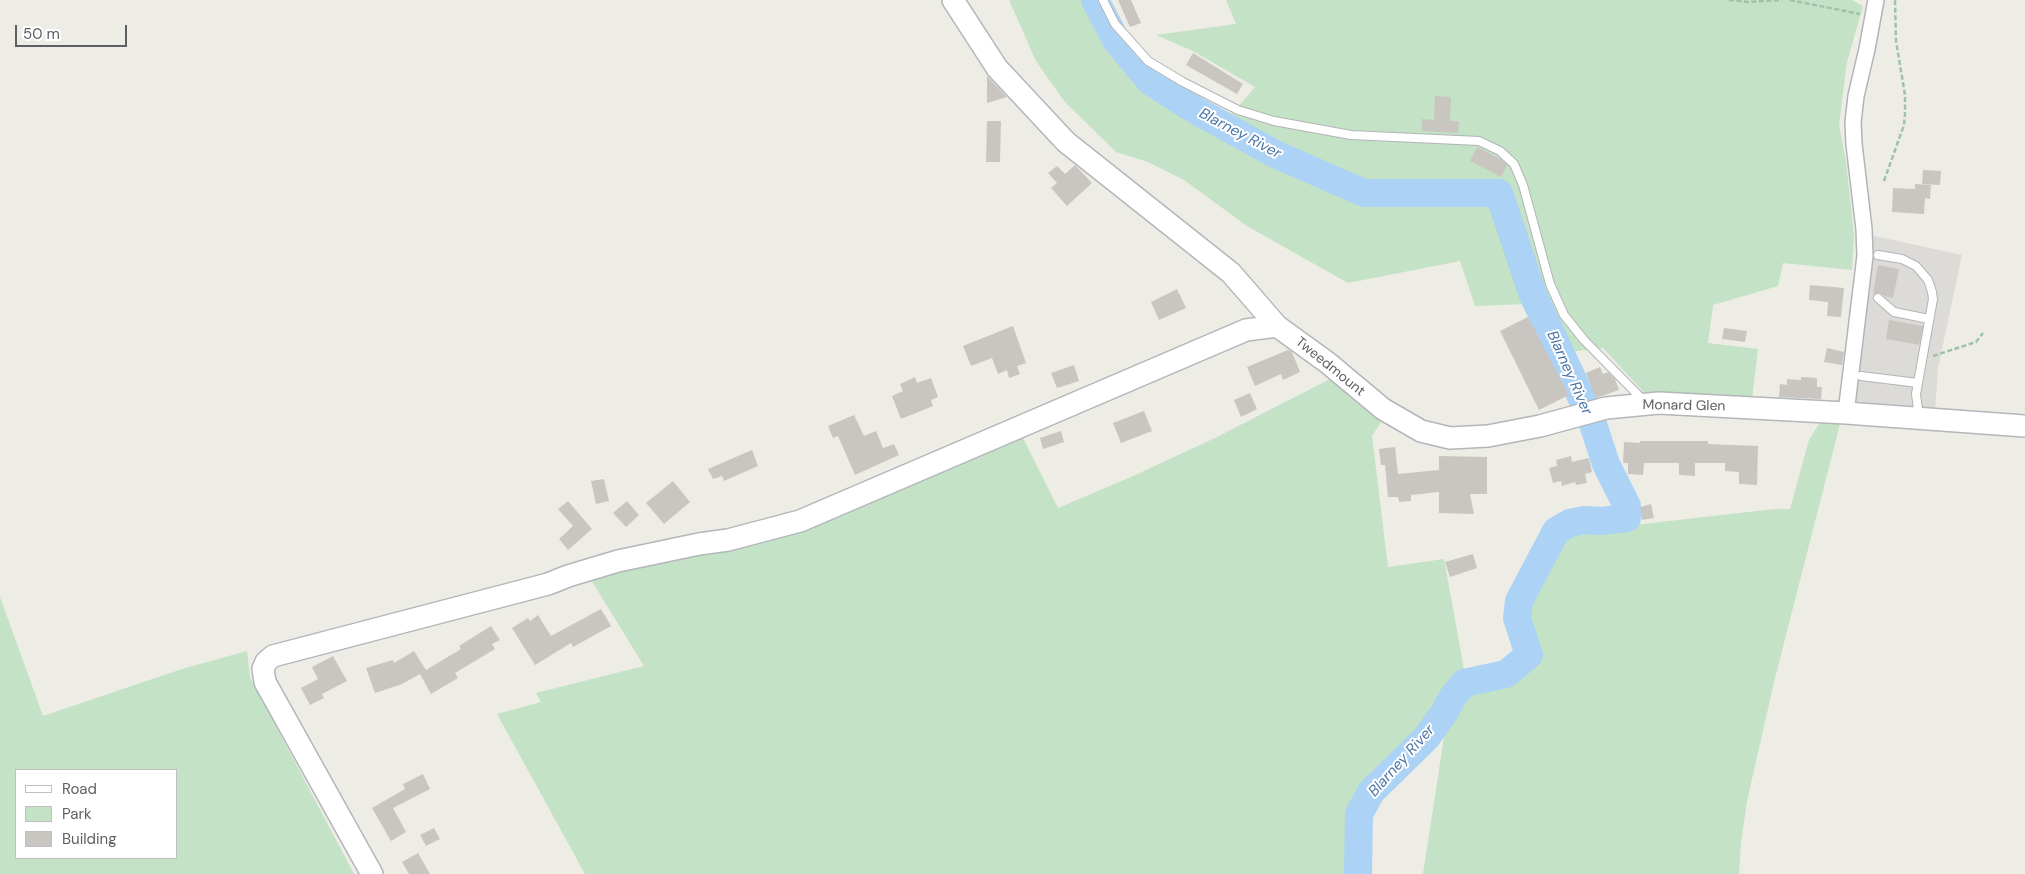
<!DOCTYPE html>
<html>
<head>
<meta charset="utf-8">
<style>
	body { margin:0 }
	#map { position:relative; width:2025px; height:874px; overflow:hidden; background:#edece5; font-family:"DM Sans",sans-serif }
	canvas { display:block }
	.legend { position:absolute; left:15px; top:769px; width:162px; height:90px; box-sizing:border-box; background:#fff; border:1px solid #bebfc1; margin:0; padding:6px 9px; list-style:none; font-size:15px; color:#5c5f63 }
	.legend li { display:flex; align-items:center; gap:10px; height:25px }
	.legend b { width:25px; border:1px solid #bebfc1 }
	.scale { position:absolute; left:15px; top:25px; width:112px; height:22px; box-sizing:border-box; border:2px solid #5c5f63; border-top:0; padding-left:6px; font-size:15px; line-height:18px; white-space:nowrap; color:#5c5f63; -webkit-text-stroke:4px #fff; paint-order:stroke }
</style>
</head>
<body>
<div id="map">
<canvas width="2025" height="874"></canvas>
<ul class="legend">
<li><b style="height:6px;background:#fff"></b>Road</li>
<li><b style="height:14px;background:#c4e2c5"></b>Park</li>
<li><b style="height:14px;background:#c9c6c1"></b>Building</li>
</ul>
<div class="scale">50 m</div>
</div>
<script>
const ctx = document.querySelector('canvas').getContext('2d');
ctx.lineJoin = 'round';
function fill(path, color) { ctx.fillStyle = color; ctx.fill(path, 'evenodd'); }
const toPath = rows => new Path2D(rows.map(r => 'M' + r).join(''));
function stroke(path, color, width, dash) { ctx.strokeStyle = color; ctx.lineWidth = width; ctx.lineCap = dash ? 'butt' : 'round'; ctx.setLineDash(dash || []); ctx.stroke(path); }
function label(font, color, halo, rows, align = 'center') {
  ctx.font = font + ' "DM Sans",sans-serif'; ctx.lineWidth = 4; ctx.setLineDash([]); ctx.textBaseline = 'middle'; ctx.strokeStyle = halo; ctx.fillStyle = color; for (const [text, x, y, turn = 0] of rows) {
    ctx.save(); ctx.translate(x, y); ctx.rotate((+turn || 0) * Math.PI / 180); ctx.textAlign = isNaN(turn) ? turn : align; if (halo) ctx.strokeText(text, 0, 0); ctx.fillText(text, 0, 0); ctx.restore();
  }
}
fill(toPath([
	[1870,235,1962,255,1938,368,1935,413,1853,401]
]), '#dcdbd7');
fill(toPath([
	[1009,0,1098,0,1117,38,1161,78,1232,114,1255,87,1193,51,1156,35,1236,24,1226,0,1852,0,1863,6,1847,62,1839,125,1846,162,1854,235,1852,270,1783,263,1778,286,1713,305,1708,343,1758,349,1752,399,1649,398,1603,348,1553,354,1527,304,1475,306,1460,261,1348,283,1247,226,1184,180,1148,162,1116,152,1064,101,1036,61],
	[1334,377,1381,422,1372,436,1388,567,1444,559,1465,675,1444,713,1426,738,1371,792,1359,814,1358,874,585,874,497,714,541,702,536,693,644,666,585,570,728,540,1022,436,1058,508,1131,477,1215,438],
	[1822,419,1841,420,1774,682,1747,801,1741,843,1739,874,1423,874,1446,724,1452,700,1505,683,1532,665,1536,654,1526,626,1529,603,1540,570,1560,543,1575,534,1590,530,1775,509,1790,509,1809,440],
	[0,597,43,716,182,669,247,651,250,677,354,874,0,874],
	[16,770,176,770,176,858,16,858]
]), '#c4e2c5');
stroke(toPath([
	[1095,0,1116,40,1150,81,1190,107,1275,154,1364,193,1499,193,1533,295,1584,403,1593,424,1606,464,1627,506,1627,518,1601,521,1584,520,1570,523,1556,531,1519,601,1517,618,1529,655,1506,674,1464,683,1452,698,1444,713,1426,738,1371,792,1359,814,1358,874]
]), '#acd3f6', 28);
fill(toPath([
	[1118,0,1131,0,1141,23,1130,27],
	[1193,53,1243,84,1237,94,1186,65],
	[987,75,988,77,1007,97,987,103],
	[1435,96,1451,97,1450,121,1459,121,1458,133,1422,131,1422,119,1434,120],
	[987,121,1001,121,1000,162,986,162],
	[1477,147,1500,159,1507,165,1501,177,1470,161],
	[1075,165,1092,183,1067,206,1051,188,1057,183,1048,173,1057,166,1065,174],
	[1923,170,1941,171,1940,185,1922,184],
	[1915,184,1931,185,1930,199,1925,198,1924,214,1892,212,1893,188,1915,189],
	[1878,265,1899,269,1893,298,1885,296,1880,293,1873,294],
	[1810,285,1844,288,1841,317,1827,316,1828,302,1809,300],
	[1177,289,1186,308,1159,320,1151,302],
	[1528,317,1569,395,1539,410,1500,331],
	[1889,320,1923,326,1919,345,1886,339],
	[1013,326,1026,363,1017,366,1020,374,1009,378,1007,370,998,374,992,358,971,366,963,346],
	[1724,328,1747,331,1745,342,1722,339],
	[1827,348,1844,352,1842,365,1824,362],
	[1288,350,1292,352,1300,372,1283,380,1281,374,1255,386,1247,367],
	[1074,365,1079,381,1057,388,1051,373],
	[1600,367,1603,374,1608,372,1615,379,1619,390,1596,398,1586,373],
	[915,377,917,383,931,378,938,397,931,400,933,406,901,419,892,396,903,391,900,384],
	[1801,377,1817,378,1817,387,1822,387,1821,399,1779,397,1780,384,1787,385,1787,379,1801,380],
	[1250,393,1257,409,1241,417,1234,400],
	[1144,411,1152,431,1121,443,1113,423],
	[854,415,864,436,876,431,883,448,894,444,899,455,855,475,838,436,833,438,828,426],
	[1061,431,1064,442,1043,449,1040,438],
	[1640,441,1708,441,1708,444,1758,446,1757,485,1739,484,1739,472,1725,471,1725,463,1695,463,1695,476,1679,475,1679,463,1644,463,1643,475,1628,474,1628,463,1623,463,1624,442,1640,443],
	[1395,447,1398,474,1439,470,1439,456,1487,457,1487,494,1470,494,1474,514,1439,513,1439,492,1411,495,1411,501,1399,502,1398,497,1388,497,1385,465,1381,465,1379,449],
	[752,450,758,466,724,481,722,476,713,479,708,469],
	[1571,456,1572,462,1589,458,1592,472,1585,474,1587,483,1576,485,1575,482,1562,486,1561,481,1553,483,1549,468,1557,466,1556,460],
	[604,479,609,501,596,504,591,481],
	[673,481,690,502,664,524,646,503],
	[568,501,592,529,568,550,559,539,573,526,558,509],
	[627,501,639,515,626,527,613,513],
	[1651,504,1654,518,1642,520,1640,507],
	[1473,554,1477,568,1450,577,1445,562],
	[601,609,611,626,573,647,571,643,535,665,512,628,528,618,530,621,538,615,551,636],
	[491,626,500,640,492,644,495,649,455,673,458,678,431,694,420,674,402,684,375,693,366,668,393,660,394,663,414,651,426,670,461,649,459,646],
	[333,656,347,681,322,694,324,698,310,705,301,688,318,679,312,667],
	[423,774,430,789,393,808,406,832,391,841,372,808,405,789,403,784],
	[434,828,440,839,426,846,420,835],
	[418,853,430,874,409,874,402,862]
]), '#c9c6c1');
const lane = toPath([
	[1103,0,1115,24,1148,61,1183,82,1238,110,1274,121,1351,135,1479,141,1500,151,1514,164,1523,185,1550,284,1564,315,1584,340,1644,401],
	[1878,255,1902,259,1916,266,1928,280,1932,292,1933,299,1916,394,1919,417],
	[1878,298,1894,312,1929,319],
	[1861,376,1918,383]
]);
const street = toPath([
	[1846,413,1865,256,1864,229,1854,144,1853,122,1856,96,1867,49,1876,0]
]);
const secondary = toPath([
	[953,0,997,68,1066,142,1231,273,1277,326,1328,363,1383,409,1421,431,1450,438,1488,436,1540,426,1606,408,1659,403,1846,413,2025,426],
	[372,874,265,682,263,669,266,662,273,656,548,584,568,576,618,561,699,544,728,540,800,521,1246,330,1277,326]
]);
stroke(lane, '#b2b4b8', 10);
stroke(street, '#b2b4b8', 18);
stroke(secondary, '#b3b6ba', 24);
stroke(toPath([
	[1729,0,1748,2,1782,0],
	[1790,0,1860,14],
	[1884,181,1904,125,1905,113,1905,95,1896,41,1895,0],
	[1933,356,1976,342,1983,333]
]), '#9dc3aa', 2.5, [5, 2.5]);
stroke(lane, '#fff', 8);
stroke(street, '#fff', 15);
stroke(secondary, '#fff', 21);
label('14px', '#5c5f63', '#fff', [
	["Tweedmount",1330,367,39],
	["Monard Glen",1684,406,1]
]);
label('italic 15px', '#4b74a6', '#fff', [
	["Blarney River",1240,134,28],
	["Blarney River",1569,373,66],
	["Blarney River",1402,761,-48]
]);
</script>
</body>
</html>
